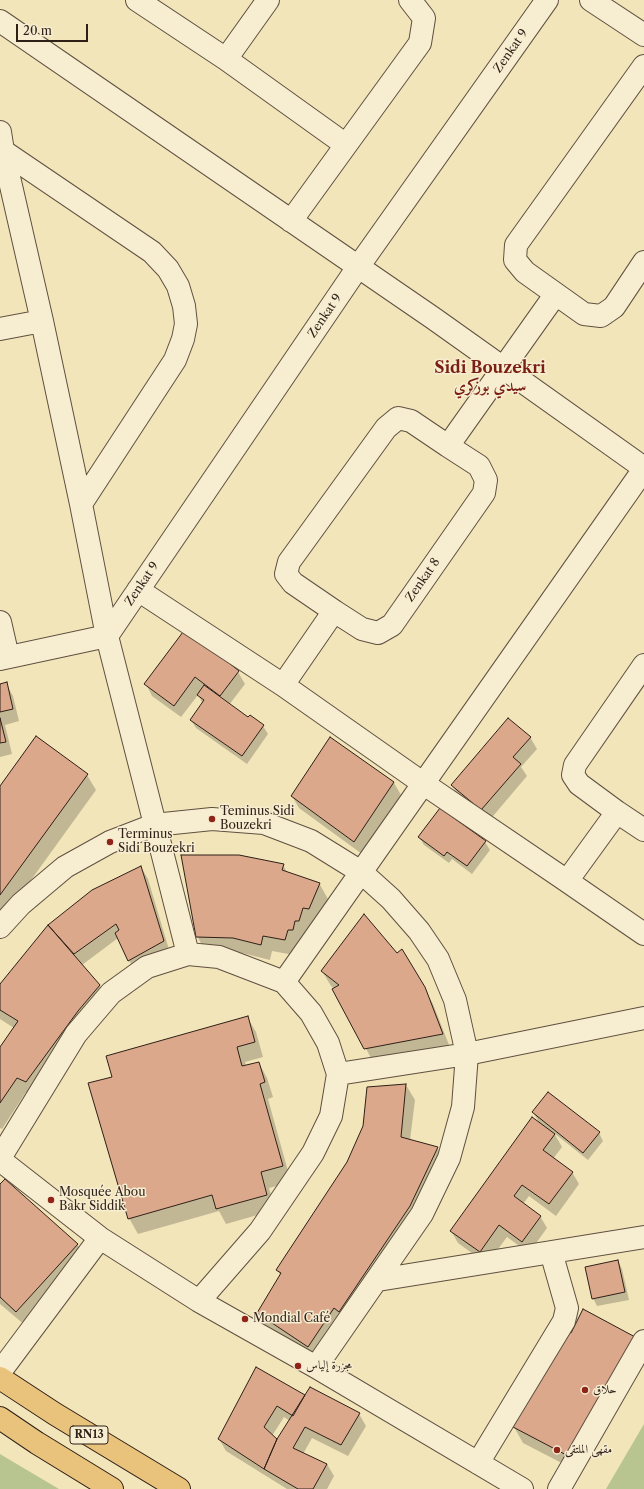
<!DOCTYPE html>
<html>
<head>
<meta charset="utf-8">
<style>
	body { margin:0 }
	#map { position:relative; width:644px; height:1489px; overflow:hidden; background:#f2e5b9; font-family:"Libre Caslon Text",serif }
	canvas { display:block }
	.scale { position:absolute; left:16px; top:24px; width:72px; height:18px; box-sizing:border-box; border:2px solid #2e1f17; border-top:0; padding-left:5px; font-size:12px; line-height:14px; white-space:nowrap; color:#2e1f17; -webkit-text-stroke:3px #f7eed2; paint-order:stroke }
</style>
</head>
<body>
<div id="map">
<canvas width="644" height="1489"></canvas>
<div class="scale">20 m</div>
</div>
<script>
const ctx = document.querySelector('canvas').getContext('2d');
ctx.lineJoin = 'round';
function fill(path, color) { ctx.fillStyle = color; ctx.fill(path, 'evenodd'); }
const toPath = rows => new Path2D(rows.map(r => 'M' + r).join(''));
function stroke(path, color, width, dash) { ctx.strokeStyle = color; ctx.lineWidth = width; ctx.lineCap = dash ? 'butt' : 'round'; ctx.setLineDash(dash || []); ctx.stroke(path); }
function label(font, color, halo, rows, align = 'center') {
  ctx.font = font + ' "Libre Caslon Text",Amiri,serif'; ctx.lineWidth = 3; ctx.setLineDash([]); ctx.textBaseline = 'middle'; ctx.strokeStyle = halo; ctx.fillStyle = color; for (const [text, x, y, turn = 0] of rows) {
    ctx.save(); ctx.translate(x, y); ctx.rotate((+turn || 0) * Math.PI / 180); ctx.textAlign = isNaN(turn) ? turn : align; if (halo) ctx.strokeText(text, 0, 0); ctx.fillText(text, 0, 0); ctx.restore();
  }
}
fill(toPath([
	[644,1424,644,1489,606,1489],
	[0,1454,10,1460,59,1489,0,1489]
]), '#b9c590');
fill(toPath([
	[227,663,238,672,245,684,229,705,263,726,268,734,247,764,196,728,191,720,203,704,198,695,181,717,152,696,146,684],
	[6,684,13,696,19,721,5,725,12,754,0,757,0,685],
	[530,737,537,749,521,767,527,776,488,822,459,797,452,785],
	[330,739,394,783,401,795,362,854,299,808,292,796],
	[87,775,96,790,0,923,0,791],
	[419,837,485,842,490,850,472,874,452,859,449,863,424,845],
	[283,865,287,872,319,883,328,899,318,924,312,922,308,936,294,955,272,951,270,960,242,953,206,952,197,936],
	[141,867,148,879,170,953,135,972,118,938,82,965,100,986,108,1001,35,1096,26,1092,2,1129,0,1128,0,1049,14,1028,0,1019,0,986,48,925],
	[322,971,424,988,433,1004,451,1050,374,1064,335,989,331,986],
	[247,1017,256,1032,263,1057,245,1062,246,1066,259,1063,267,1078,273,1097,268,1099,291,1182,269,1188,275,1210,226,1224,219,1211,138,1234,129,1218,113,1078],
	[406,1085,415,1100,410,1140,437,1147,446,1163,317,1362,267,1329,258,1313,281,1276,277,1270,347,1163,364,1126],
	[533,1112,599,1133,603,1141,588,1160,554,1133,562,1147,553,1159,572,1172,579,1184,556,1216,529,1196,523,1204,540,1216,547,1228,529,1253,507,1237,487,1264,458,1243,451,1231,540,1124],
	[0,1186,77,1244,86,1259,26,1326,0,1304],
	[618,1261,622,1269,629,1300,597,1306,593,1298],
	[571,1334,581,1473,523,1443,514,1427],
	[257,1369,306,1396,359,1414,366,1426,348,1456,312,1438,303,1454,327,1464,334,1476,327,1489,287,1489,226,1451,219,1439],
	[284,1417,290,1421,278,1440,272,1436]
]), '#0003');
const building = toPath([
	[186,628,239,671,220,696,195,677,174,706,144,684,186,628],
	[7,682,13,709,0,712,0,684,7,682],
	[204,685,248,717,250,715,264,725,242,756,190,720,204,700,197,695,204,685],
	[0,718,6,742,0,743,0,718],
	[508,718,531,737,513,757,521,764,481,810,451,785,508,718],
	[36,736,88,774,0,895,0,786,36,736],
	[330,737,394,782,354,842,291,796,330,737],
	[440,808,486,841,467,866,447,852,444,856,418,837,440,808],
	[181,855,239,855,284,864,282,870,320,883,309,909,303,908,299,921,295,921,293,930,288,930,285,940,263,936,261,945,233,938,196,937,181,855],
	[141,866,164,941,128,961,115,933,119,930,116,924,74,954,48,925,92,890,141,866],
	[364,914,397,953,402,949,425,987,443,1034,364,1049,332,989,339,985,321,971,364,914],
	[48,925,100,985,78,1011,26,1082,17,1078,0,1103,0,1047,18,1021,0,1010,0,984,48,925],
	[248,1016,255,1042,237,1047,242,1066,259,1062,265,1082,260,1084,283,1166,261,1172,267,1195,216,1209,212,1195,128,1219,88,1083,112,1077,106,1056,248,1016],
	[406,1084,401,1137,438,1147,410,1206,339,1312,334,1308,308,1347,257,1313,281,1273,276,1270,347,1162,363,1126,367,1087,406,1084],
	[548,1092,600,1132,583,1153,532,1112,548,1092],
	[532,1117,555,1134,543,1150,573,1172,549,1204,522,1185,514,1196,541,1216,522,1242,499,1225,480,1252,450,1231,532,1117],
	[5,1179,78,1244,16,1312,0,1297,0,1184,5,1179],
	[618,1260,625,1292,592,1299,585,1267,618,1260],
	[583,1309,637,1338,572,1458,513,1427,565,1330,571,1333,583,1309],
	[256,1367,305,1395,293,1416,277,1406,264,1427,277,1439,264,1469,218,1439,256,1367],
	[310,1387,360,1413,341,1445,305,1427,293,1448,327,1464,313,1489,298,1489,264,1469,277,1439,310,1387]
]);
fill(building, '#dba88b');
stroke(building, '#2e1f17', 1);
const minor = toPath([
	[137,0,226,59,346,145,420,43,424,18,410,0],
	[591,0,644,35],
	[0,21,433,318,644,468],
	[226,59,268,0],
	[644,66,516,245,515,260,525,272,584,314,601,316,614,307,644,262],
	[0,132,3,151,42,321,81,504,107,636,188,954],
	[3,151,152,252,168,269,178,286,184,306,186,324,183,339,175,360,81,504],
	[291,221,346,145],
	[0,329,42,321],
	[448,446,411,421,398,418,386,428,289,562,286,574,293,583,334,611,283,685,424,784,567,881,617,812,579,784,573,775,575,765,644,665],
	[138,590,283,685],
	[334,611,362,629,378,633,392,625,484,493,486,480,479,466,448,446,555,295],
	[0,622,8,657],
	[0,659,107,636,358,267,547,0],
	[617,812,644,830],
	[567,881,644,934],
	[0,927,21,904,65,867,110,842,154,825,212,819,264,823,311,841,361,872,391,899,419,931,438,959,455,1000,467,1054,463,1107,449,1158,422,1214,316,1367],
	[284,982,644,469],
	[338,1074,467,1054,644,1018],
	[0,1158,76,1034,111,993,147,967,188,954,219,957,284,982,311,1013,328,1043,338,1074,331,1116,313,1153,260,1231,199,1301],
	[0,1160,100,1238,199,1301,316,1367,522,1489],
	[378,1280,644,1237],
	[0,1372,100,1238],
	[478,1463,564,1321,567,1308,551,1252],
	[559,1489,644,1341]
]);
const primary = toPath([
	[0,1378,55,1414,179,1489],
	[0,1418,37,1443,112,1489]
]);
stroke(minor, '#5f5040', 24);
stroke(primary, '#2e1f17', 24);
stroke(minor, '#f7eed2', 22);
stroke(primary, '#e9c27c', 22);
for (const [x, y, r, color] of [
	[212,819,4,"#8f2418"],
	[110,842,4,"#8f2418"],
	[51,1200,4,"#8f2418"],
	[245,1319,4,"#8f2418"],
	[298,1366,4,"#8f2418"],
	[585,1390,4,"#8f2418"],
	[557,1450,4,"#8f2418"]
]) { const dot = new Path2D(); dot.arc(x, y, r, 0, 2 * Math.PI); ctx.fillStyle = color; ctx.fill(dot); stroke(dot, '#f7eed2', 1.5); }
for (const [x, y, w] of [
	[89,1435,38]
]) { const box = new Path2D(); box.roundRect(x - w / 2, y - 9, w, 18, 3); ctx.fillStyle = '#f7eed2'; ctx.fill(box); stroke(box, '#2e1f17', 1); }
label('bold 11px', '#2e1f17', null, [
	["RN13",89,1435]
]);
label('12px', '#2e1f17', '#f7eed2', [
	["Zenkat 9",511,51,-55],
	["Zenkat 9",325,316,-56],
	["Zenkat 8",423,580,-55],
	["Zenkat 9",142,584,-56]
]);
label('12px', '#2e1f17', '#f7eed2', [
	["Teminus Sidi",220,812],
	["Bouzekri",220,826],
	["Terminus",118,835],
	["Sidi Bouzekri",118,849],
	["Mosquée Abou",59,1193],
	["Bakr Siddik",59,1207],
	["Mondial Café",253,1319],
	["مجزرة إلياس",306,1366],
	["حلاق",593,1390],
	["مقهى الملتقى",565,1450]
], 'left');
label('bold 16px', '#7a1f14', '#f7eed2', [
	["Sidi Bouzekri",490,368],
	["سيدي بوزكري",490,386]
]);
</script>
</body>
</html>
